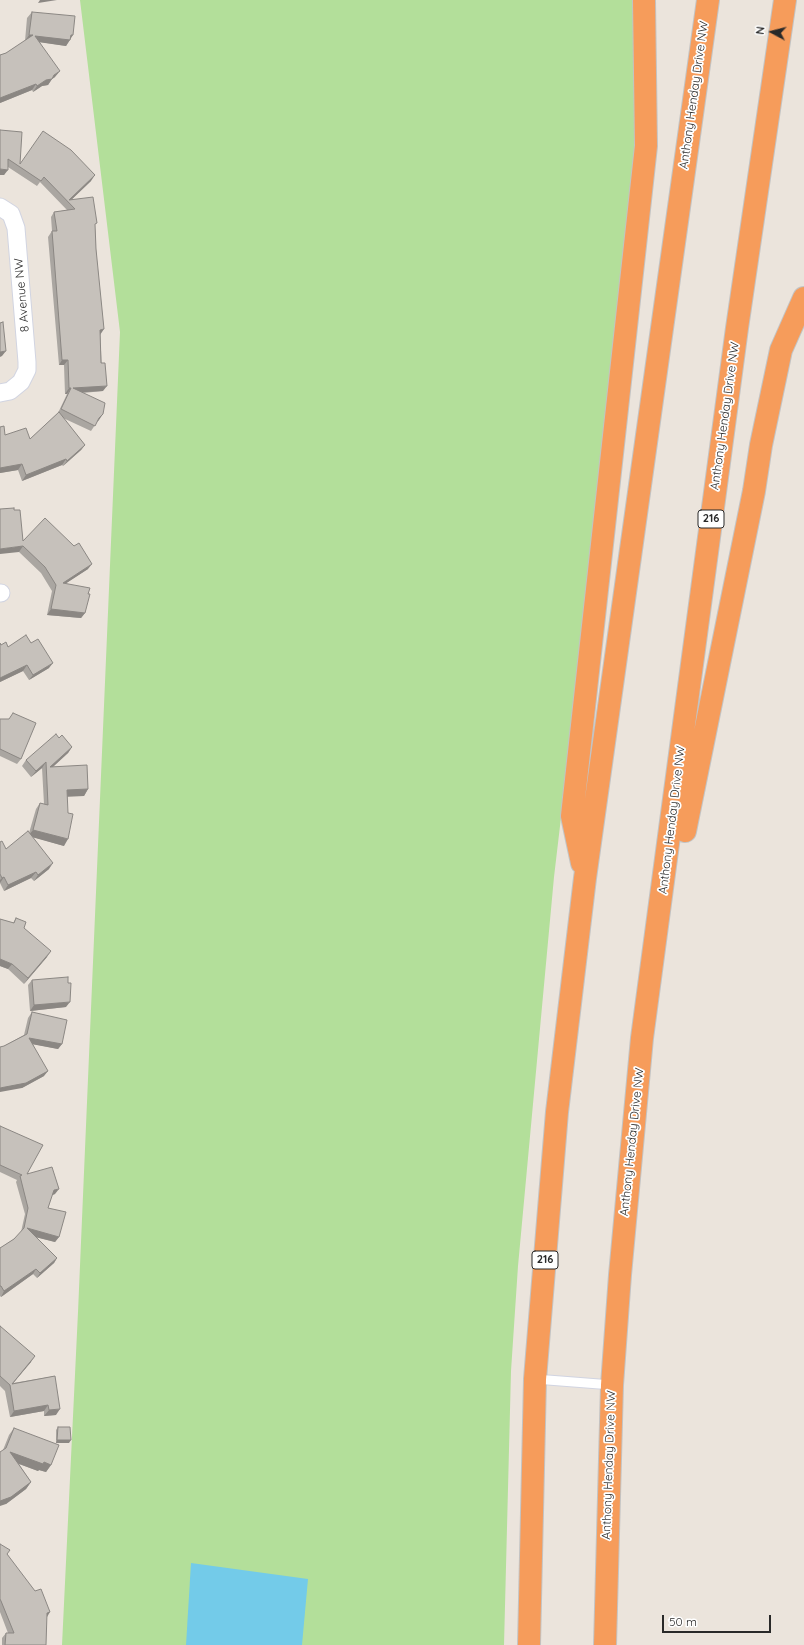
<!DOCTYPE html>
<html>
<head>
<meta charset="utf-8">
<style>
	body { margin:0 }
	#map { position:relative; width:804px; height:1645px; overflow:hidden; background:#ebe4dc; font-family:Quicksand,sans-serif }
	canvas { display:block }
	.north { position:absolute; left:752px; top:12px; width:40px; height:40px; -webkit-text-stroke:3px #fff; paint-order:stroke; rotate:277deg; font-size:11px; font-weight:700; line-height:16px; text-align:center; color:#292929 }
	.north::after { content:''; display:block; margin:auto; width:14px; height:18px; background:#292929; clip-path:polygon(50% 0,100% 100%,50% 72%,0 100%) }
	.scale { position:absolute; left:662px; top:1615px; width:109px; height:18px; box-sizing:border-box; border:2px solid #292929; border-top:0; padding-left:5px; font-size:12px; line-height:14px; white-space:nowrap; color:#292929; -webkit-text-stroke:3px #fff; paint-order:stroke }
</style>
</head>
<body>
<div id="map">
<canvas width="804" height="1645"></canvas>
<div class="north">N</div>
<div class="scale">50 m</div>
</div>
<script>
const ctx = document.querySelector('canvas').getContext('2d');
ctx.lineJoin = 'round';
function fill(path, color) { ctx.fillStyle = color; ctx.fill(path, 'evenodd'); }
const toPath = rows => new Path2D(rows.map(r => 'M' + r).join(''));
function stroke(path, color, width, dash) { ctx.strokeStyle = color; ctx.lineWidth = width; ctx.lineCap = dash ? 'butt' : 'round'; ctx.setLineDash(dash || []); ctx.stroke(path); }
function label(font, color, halo, rows, align = 'center') {
  ctx.font = font + ' Quicksand,sans-serif'; ctx.lineWidth = 3.5; ctx.setLineDash([]); ctx.textBaseline = 'middle'; ctx.strokeStyle = halo; ctx.fillStyle = color; for (const [text, x, y, turn = 0] of rows) {
    ctx.save(); ctx.translate(x, y); ctx.rotate((+turn || 0) * Math.PI / 180); ctx.textAlign = isNaN(turn) ? turn : align; if (halo) ctx.strokeText(text, 0, 0); ctx.fillText(text, 0, 0); ctx.restore();
  }
}
fill(toPath([
	[80,0,634,0,637,134,591,563,554,877,518,1266,511,1371,504,1645,62,1645,78,1312,120,332]
]), '#b3df9a');
fill(toPath([
	[191,1563,308,1579,302,1645,186,1645]
]), '#73cbe9');
const lane = toPath([
	[535,1379,612,1385]
]);
const street = toPath([
	[0,207,11,214,16,228,27,362,27,370,21,382,10,391,0,393],
	[0,593,1,593]
]);
const highway = toPath([
	[685,831,754,491,761,445,781,350,804,298],
	[582,863,572,816,646,146,644,0],
	[529,1645,535,1379,557,1112,585,878,708,0],
	[605,1645,612,1385,620,1275,642,1038,737,328,785,0]
]);
stroke(lane, '#d1d4e1', 11);
stroke(street, '#d1d4e1', 19);
stroke(highway, '#c3c3c3', 24);
stroke(lane, '#fff', 9);
stroke(street, '#fff', 17);
stroke(highway, '#f69c5b', 22);
fill(toPath([
	[32,12,70,39,70,40,66,46,40,42,55,77,52,79,48,85,42,86,33,92,32,90,0,103,0,55,6,53,25,41,27,18],
	[0,130,20,164,91,181,71,200,95,227,103,391,83,393,99,420,97,422,91,431,63,418,85,445,81,450,63,466,62,465,22,481,18,470,0,473,0,427,5,435,30,439,58,413,67,394,65,394,64,365,59,365,48,237,52,231,51,217,54,212,67,210,40,182,37,186,8,167,4,175],
	[14,510,23,541,88,569,66,583,85,613,81,618,47,615,52,591,41,573,19,552],
	[0,643,1,645,8,647,31,643,49,668,29,680,23,671,0,682],
	[0,719,21,759,17,764,0,756],
	[59,738,72,747,68,753,53,767,88,789,84,796,67,796,64,846,33,837,49,869,34,881,31,878,4,891,0,883,0,842,6,849,29,833,36,809,40,803,44,804,42,768,31,777,22,766,26,760],
	[16,918,47,957,24,984,8,969,0,966,0,919,13,923],
	[32,980,66,1007,30,1011,28,985],
	[32,1012,62,1044,58,1049,33,1044,44,1076,22,1088,4,1046,24,1035,28,1018],
	[0,1126,27,1174,55,1194,52,1195,48,1208,59,1237,55,1242,36,1237,57,1258,54,1263,37,1278,33,1274,1,1297,0,1296,0,1248,14,1239,21,1232,25,1214,16,1182,17,1180,0,1172],
	[0,1326,31,1362,13,1383,55,1376,56,1415,44,1416,44,1411,10,1417,5,1391,0,1386],
	[58,1427,69,1443,56,1443,56,1430],
	[14,1428,51,1465,46,1472,39,1470,38,1471,19,1464,31,1482,26,1489,6,1504,3,1450,9,1435],
	[0,1544,7,1554,46,1617,46,1645,2,1645,2,1638,6,1633,8,1633,0,1612]
]), '#aaa6a1');
fill(toPath([
	[40,0,57,0,38,3],
	[29,35,33,35,25,41],
	[73,35,66,46,31,41,35,36],
	[60,71,55,77,52,79,48,85,42,86,33,92,37,86],
	[36,84,32,90,0,103,0,98],
	[0,169,8,170,4,175,0,175],
	[95,175,91,181,68,203,69,200],
	[104,329,100,335,96,335,100,330],
	[6,351,2,356,0,357,0,352],
	[62,360,68,360,64,365,59,365],
	[107,386,103,391,70,393,73,388],
	[69,388,71,388,67,394,65,394],
	[103,414,99,420,95,423,99,418],
	[85,445,81,450,63,466,67,461],
	[66,459,62,465,22,481,26,475],
	[22,464,18,470,0,473,0,468],
	[23,546,19,552,0,554,0,549],
	[92,564,88,569,59,588,63,583],
	[51,609,85,613,81,618,47,615],
	[53,663,49,668,29,680,33,675],
	[27,665,23,671,0,682,0,678],
	[72,747,68,753,46,773,50,767],
	[46,762,42,768,31,777,36,771],
	[88,789,84,796,63,797,67,790],
	[33,830,68,839,64,846,28,836],
	[53,863,49,869,34,881,38,875],
	[36,872,31,878,4,891,8,885],
	[4,877,0,883,0,880,2,878],
	[51,951,47,957,24,984,28,978],
	[0,959,12,964,8,969,0,966],
	[70,1002,66,1007,30,1011,34,1005],
	[29,1038,62,1044,58,1049,26,1043],
	[48,1071,44,1076,22,1088,0,1092,0,1088],
	[59,1189,55,1194,50,1196,54,1190],
	[27,1228,59,1237,55,1242,23,1234],
	[57,1258,54,1263,37,1278,40,1273],
	[36,1269,33,1274,1,1297,4,1291],
	[35,1356,31,1362,10,1387,10,1386],
	[48,1405,44,1411,10,1417,14,1411],
	[60,1409,56,1415,44,1416,49,1410],
	[57,1440,71,1440,69,1443,56,1443],
	[10,1452,44,1462,51,1465,46,1472,39,1470,38,1471,6,1459],
	[31,1482,26,1489,6,1504,0,1506,0,1501],
	[50,1612,47,1617,47,1613]
]), '#8b8783');
const building = toPath([
	[32,12,75,16,73,35,71,35,70,40,35,36,60,71,54,75,52,79,46,80,37,86,36,84,0,98,0,55,6,53,33,35,29,35,32,12],
	[0,130,22,132,20,164,43,131,71,150,95,175,69,200,93,197,97,223,95,224,96,249,104,329,100,330,101,363,105,363,107,386,73,388,105,403,103,414,99,418,95,426,61,409,71,388,69,388,68,360,62,360,52,231,57,231,54,212,75,209,44,177,41,181,8,159,8,170,0,169,0,130],
	[3,322,6,351,0,352,0,323,3,322],
	[59,412,85,445,67,461,66,459,26,475,22,464,0,468,0,427,4,426,5,435,26,428,30,439,59,412],
	[14,508,14,510,20,510,23,541,45,518,74,546,79,543,92,564,63,583,90,588,88,594,90,594,85,613,51,609,56,585,45,567,23,546,0,549,0,509,14,508],
	[26,635,31,643,38,639,53,663,33,675,27,665,0,678,0,643,1,645,6,642,8,647,26,635],
	[13,713,36,723,21,759,0,749,0,719,9,719,13,713],
	[56,734,59,738,62,735,72,747,50,767,87,765,88,789,67,790,68,813,73,814,68,839,33,830,40,803,48,805,46,762,36,771,26,760,56,734],
	[28,831,53,863,38,875,36,872,8,885,4,877,2,878,0,874,0,842,2,841,6,849,28,831],
	[16,918,26,922,24,928,51,951,28,978,12,964,0,959,0,919,14,923,16,918],
	[68,977,68,983,71,983,70,1002,34,1005,32,980,68,977],
	[32,1012,67,1020,62,1044,29,1038,48,1071,26,1083,0,1088,0,1047,4,1046,27,1034,32,1012],
	[0,1126,43,1145,27,1174,52,1167,59,1189,54,1190,48,1208,66,1212,59,1237,27,1228,57,1258,40,1273,36,1269,4,1291,1,1286,0,1286,0,1248,14,1239,24,1228,28,1208,20,1176,22,1175,0,1165,0,1126],
	[0,1326,35,1356,12,1384,55,1376,60,1409,49,1410,48,1405,14,1411,10,1385,0,1376,0,1326],
	[58,1427,70,1427,71,1440,57,1440,58,1427],
	[14,1428,59,1445,51,1465,44,1462,43,1464,10,1452,31,1482,11,1497,0,1501,0,1452,6,1448,14,1428],
	[0,1544,10,1550,7,1554,35,1591,41,1589,50,1612,47,1613,46,1645,5,1645,6,1633,14,1633,1,1601,0,1599,0,1544]
]);
fill(building, '#c6c1bb');
stroke(building, '#8b8783', 1);
for (const [x, y, w] of [
	[711,519,26],
	[545,1260,26]
]) { const box = new Path2D(); box.roundRect(x - w / 2, y - 9, w, 18, 3); ctx.fillStyle = '#fff'; ctx.fill(box); stroke(box, '#292929', 1); }
label('bold 11px', '#292929', null, [
	["216",711,519],
	["216",545,1260]
]);
label('12px', '#292929', '#fff', [
	["Anthony Henday Drive NW",694,95,-82],
	["8 Avenue NW",22,295,-95],
	["Anthony Henday Drive NW",725,416,-82],
	["Anthony Henday Drive NW",672,820,-83],
	["Anthony Henday Drive NW",632,1142,-84],
	["Anthony Henday Drive NW",609,1465,-88]
]);
</script>
</body>
</html>
